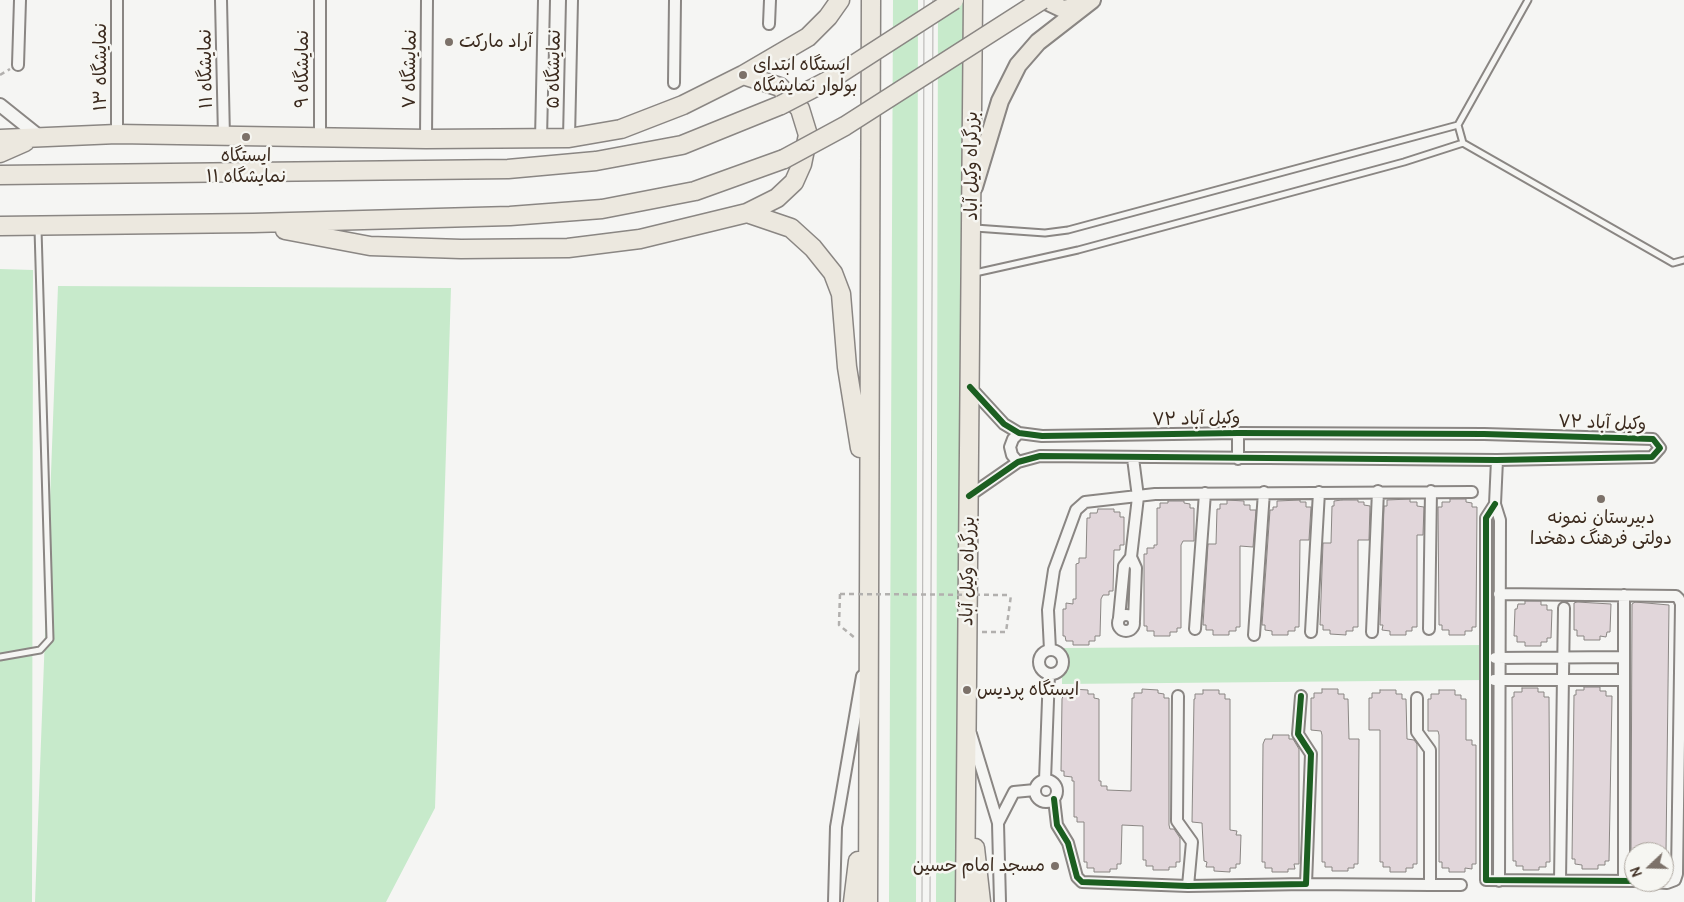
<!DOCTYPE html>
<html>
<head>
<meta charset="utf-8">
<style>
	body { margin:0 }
	#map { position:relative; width:1684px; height:902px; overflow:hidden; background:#f5f5f3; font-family:Delius,sans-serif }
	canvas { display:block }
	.north { position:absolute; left:1624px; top:842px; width:50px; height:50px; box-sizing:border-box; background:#f6f6f2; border:1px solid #aba49d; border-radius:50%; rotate:249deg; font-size:14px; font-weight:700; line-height:20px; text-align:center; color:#3b2a1e }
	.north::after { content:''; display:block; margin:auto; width:18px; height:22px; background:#7c7169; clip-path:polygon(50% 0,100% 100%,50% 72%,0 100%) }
</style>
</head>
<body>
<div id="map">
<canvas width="1684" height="902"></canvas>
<div class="north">N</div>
</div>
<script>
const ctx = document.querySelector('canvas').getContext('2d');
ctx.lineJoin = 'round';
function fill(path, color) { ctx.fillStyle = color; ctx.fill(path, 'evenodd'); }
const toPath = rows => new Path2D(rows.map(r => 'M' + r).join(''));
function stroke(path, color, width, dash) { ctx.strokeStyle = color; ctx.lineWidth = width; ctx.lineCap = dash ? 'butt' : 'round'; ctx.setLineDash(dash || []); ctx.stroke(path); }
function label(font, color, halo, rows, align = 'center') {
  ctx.font = font + ' Delius,"Playpen Sans Arabic",sans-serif'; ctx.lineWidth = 5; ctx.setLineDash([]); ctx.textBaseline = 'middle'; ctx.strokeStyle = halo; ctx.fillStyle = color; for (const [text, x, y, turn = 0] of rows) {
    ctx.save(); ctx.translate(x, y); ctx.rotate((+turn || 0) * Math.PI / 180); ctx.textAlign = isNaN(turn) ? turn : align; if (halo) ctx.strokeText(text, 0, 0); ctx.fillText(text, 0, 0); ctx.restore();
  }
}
fill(toPath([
	[893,0,918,0,916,902,889,902],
	[938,0,965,0,963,902,936,902],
	[0,269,33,270,32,902,0,902],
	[58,286,451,288,435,808,386,902,35,902],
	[1485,645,1486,680,1062,684,1062,648]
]), '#c7eacb');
const building = toPath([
	[1410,499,1410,502,1417,502,1417,506,1424,507,1423,535,1417,535,1417,627,1412,627,1412,631,1406,631,1406,635,1390,635,1390,631,1382,630,1383,625,1380,625,1384,506,1387,506,1387,500,1410,499],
	[1450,499,1466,499,1466,502,1472,503,1472,507,1477,507,1476,627,1472,627,1472,631,1465,631,1465,635,1449,635,1449,630,1442,630,1442,625,1439,625,1438,507,1442,507,1442,502,1450,502,1450,499],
	[1227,500,1244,501,1244,505,1250,505,1250,510,1256,510,1253,547,1240,546,1240,627,1236,627,1236,631,1229,631,1229,635,1213,635,1213,630,1206,630,1206,625,1203,625,1208,544,1216,544,1217,509,1220,509,1220,504,1227,504,1227,500],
	[1300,500,1300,502,1306,502,1306,507,1311,507,1309,540,1300,540,1299,627,1295,627,1295,631,1288,631,1288,635,1272,635,1272,631,1265,630,1265,625,1262,625,1270,510,1273,510,1273,507,1277,507,1277,501,1300,500],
	[1342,500,1358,500,1358,502,1364,502,1364,505,1370,506,1369,540,1358,540,1358,627,1353,627,1353,631,1346,631,1346,635,1330,634,1330,630,1323,630,1323,625,1320,625,1323,543,1331,543,1332,506,1334,506,1334,501,1342,500],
	[1168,501,1184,501,1184,503,1190,504,1190,508,1194,508,1194,541,1183,541,1181,545,1181,628,1177,628,1177,632,1170,632,1170,636,1154,636,1154,631,1147,631,1147,626,1144,626,1144,554,1147,554,1147,548,1154,548,1154,545,1157,545,1157,508,1160,508,1160,503,1168,503,1168,501],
	[1098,509,1114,509,1114,512,1120,512,1120,517,1124,517,1124,545,1120,545,1120,550,1114,550,1113,591,1109,591,1109,595,1103,595,1101,599,1100,636,1095,636,1095,641,1089,641,1089,645,1073,645,1073,641,1066,641,1065,636,1063,636,1063,609,1066,609,1066,603,1073,604,1073,599,1076,599,1076,564,1079,563,1079,558,1086,558,1087,518,1090,518,1090,513,1097,513,1098,509],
	[1525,601,1541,601,1541,605,1547,605,1547,610,1552,610,1551,638,1547,638,1547,642,1541,642,1541,646,1525,646,1525,642,1517,642,1517,636,1514,636,1515,609,1517,609,1518,604,1525,604,1525,601],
	[1577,602,1611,604,1610,632,1607,632,1606,637,1600,636,1600,640,1584,640,1584,636,1577,636,1577,630,1574,630,1574,603,1577,602],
	[1635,602,1669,605,1666,852,1631,852,1632,604,1635,602],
	[1584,687,1600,687,1600,691,1606,691,1606,696,1612,696,1609,861,1605,861,1605,865,1598,865,1598,869,1582,869,1582,865,1575,864,1575,859,1572,859,1574,695,1576,695,1576,690,1584,690,1584,687],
	[1522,688,1538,688,1538,692,1544,692,1544,697,1549,697,1550,862,1546,862,1546,867,1539,867,1539,870,1523,870,1523,866,1516,866,1516,861,1513,861,1512,697,1514,697,1514,692,1522,692,1522,688],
	[1072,689,1088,690,1088,694,1094,694,1094,698,1099,699,1099,781,1101,781,1101,786,1107,786,1107,790,1131,791,1132,698,1134,698,1134,693,1142,693,1142,689,1158,690,1158,693,1164,694,1164,698,1169,698,1169,825,1170,829,1174,829,1180,838,1180,862,1176,862,1176,867,1169,867,1169,870,1153,870,1153,866,1146,866,1146,860,1143,860,1143,826,1122,825,1121,864,1117,864,1117,869,1110,869,1110,872,1094,872,1094,868,1087,868,1087,862,1084,862,1084,822,1077,822,1077,817,1074,817,1074,781,1072,781,1072,777,1064,776,1064,771,1061,771,1062,699,1064,693,1072,693,1072,689],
	[1322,689,1338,689,1338,694,1344,694,1344,699,1348,699,1349,739,1359,739,1358,864,1354,864,1354,868,1348,868,1348,871,1332,871,1332,867,1325,867,1325,862,1322,862,1322,735,1321,731,1311,730,1311,698,1314,698,1314,693,1322,693,1322,689],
	[1203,690,1219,690,1219,694,1225,694,1225,699,1230,699,1230,830,1237,831,1236,835,1241,835,1240,864,1236,864,1236,868,1230,868,1230,872,1214,871,1214,867,1206,867,1207,862,1204,861,1202,823,1192,822,1194,699,1195,699,1195,694,1203,694,1203,690],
	[1380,690,1396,690,1396,694,1402,694,1402,699,1406,699,1407,739,1414,740,1417,744,1417,864,1413,864,1413,868,1406,868,1406,872,1390,872,1390,867,1383,867,1383,862,1380,862,1380,730,1369,730,1369,698,1372,698,1372,693,1380,693,1380,690],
	[1439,690,1455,690,1455,695,1461,695,1461,699,1466,699,1466,740,1472,740,1472,745,1476,745,1476,864,1472,864,1472,869,1465,868,1465,872,1449,872,1449,868,1442,868,1442,862,1439,862,1439,735,1438,731,1428,731,1428,699,1431,699,1431,694,1439,694,1439,690],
	[1273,735,1289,735,1289,739,1293,739,1299,749,1299,864,1294,864,1295,869,1288,869,1288,872,1272,872,1272,868,1265,868,1265,862,1262,862,1263,744,1265,739,1272,739,1273,735]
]);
fill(building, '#e1d6da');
stroke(building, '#8a8683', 1);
const service = toPath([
	[1528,0,1458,125,1463,143,1673,263,1684,260],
	[975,228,1045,233,1068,230,1458,125],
	[975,273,1078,250,1404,162,1463,143],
	[0,657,40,650,50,639,38,229]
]);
const minor = toPath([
	[221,0,224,137],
	[320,0,320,138],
	[769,24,770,0],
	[18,65,20,0],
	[674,83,675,0],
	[117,134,117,0],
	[569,138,572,0],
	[426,139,427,0],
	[541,139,544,0],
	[1238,433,1238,459],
	[1133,458,1138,497,1131,557,1136,568,1134,621],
	[1497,460,1495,504,1500,520,1499,881],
	[1018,462,1012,455,1010,447,1013,439,1019,433],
	[969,496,1018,462,1040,456,1497,460,1652,457,1660,448,1653,439,1484,434,1238,433,1042,436,1019,433,1004,424,970,387],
	[1495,504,1486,518,1486,880,1634,881],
	[1499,594,1676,596,1679,599,1681,604,1677,874,1675,880,1667,883,1652,882],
	[1624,595,1624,880],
	'1118 623a8 8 0 1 1 16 0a8 8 0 1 1-16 0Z',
	[1119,618,1124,566,1131,557],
	[1195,629,1205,493],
	[1429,629,1431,491],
	[1311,632,1319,492],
	[1372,632,1378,491],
	[1254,635,1264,492],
	[1050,650,1048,610,1054,570,1076,510,1085,502,1155,494,1472,492],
	'1039 662a12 12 0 1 1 24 0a12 12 0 1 1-24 0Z',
	[1495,658,1624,657],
	[1494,680,1624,680],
	[1178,696,1177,821,1192,842,1188,886],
	[971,734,998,823,1000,902],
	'1035 791a11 11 0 1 1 22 0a11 11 0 1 1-22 0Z',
	[1045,780,1049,674],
	[1054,799,1057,825,1068,843,1077,877,1082,882,1188,886,1306,884,1311,754,1298,734,1301,696],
	[998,823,1014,792,1035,790],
	[1560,880,1564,608],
	[1306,884,1430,885,1430,750,1417,732,1417,698],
	[1430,885,1461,885],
	[834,902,836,827,862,676]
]);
const tertiary = toPath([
	[0,105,40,137]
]);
const primary = toPath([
	[1044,0,1063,9,1084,5],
	[974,187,1000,101,1018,65,1038,42,1092,0]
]);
const trunk = toPath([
	[0,139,117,134,426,139,569,138,621,129,683,105,743,75,808,37,828,17,840,0],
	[0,153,25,142],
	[0,175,508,169,596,161,682,145,781,105],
	[747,213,791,228,813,248,833,273,841,294,847,367,860,448],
	[0,226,253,223,510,216,602,209,695,191,784,159],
	[285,230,370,246,461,249,568,248,640,239,747,213,777,198,794,182,802,164,808,135,800,109,780,87,743,75],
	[975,848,981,902],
	[853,902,858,861],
	[868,902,871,0],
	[965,902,973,0]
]);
stroke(service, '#8a8683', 9);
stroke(minor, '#8a8683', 14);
stroke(tertiary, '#8a8683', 16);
stroke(primary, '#8a8683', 20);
stroke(trunk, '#8a8683', 21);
stroke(toPath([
	[0,75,10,69],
	[840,594,839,625,855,638],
	[982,632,1006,632,1011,595]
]), '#b2b0ae', 2.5, [5, 4]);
stroke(service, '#f5f5f3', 5);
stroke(minor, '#f5f5f3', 10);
stroke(tertiary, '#f5f5f3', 12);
stroke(primary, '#ece8df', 16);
stroke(trunk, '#ece8df', 18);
stroke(toPath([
	[922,902,924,0],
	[930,902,933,0]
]), '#b2b0ae', 1);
const trunkBridge = toPath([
	[781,105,833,78,954,0],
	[784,159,845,126,1042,0]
]);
stroke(trunkBridge, '#8a8683', 21, []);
stroke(toPath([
	[840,594,1011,595]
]), '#b2b0ae', 2.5, [5, 4]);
stroke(trunkBridge, '#ece8df', 18);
stroke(toPath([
	[969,496,1018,462,1040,456,1497,460,1652,457,1660,448,1653,439,1484,434,1238,433,1042,436,1019,433,1004,424,970,387],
	[1495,504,1486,518,1486,880,1634,881],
	[1054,799,1057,825,1068,843,1077,877,1082,882,1188,886,1306,884,1311,754,1298,734,1301,696]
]), '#1b5e20', 6);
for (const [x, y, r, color] of [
	[449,42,5,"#7c7169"],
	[743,75,5,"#7c7169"],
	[246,137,5,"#7c7169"],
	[1601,499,5,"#7c7169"],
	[967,690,5,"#7c7169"],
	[1055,866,5,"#7c7169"]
]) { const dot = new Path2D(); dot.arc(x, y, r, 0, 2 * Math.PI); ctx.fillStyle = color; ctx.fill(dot); stroke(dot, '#f6f6f2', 2); }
label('18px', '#3b2a1e', '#f6f6f2', [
	["آراد مارکت",459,42],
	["ایستگاه ابتدای",753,65],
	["بولوار نمایشگاه",753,86],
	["ایستگاه",246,156,"center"],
	["نمایشگاه ۱۱",246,177,"center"],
	["دبیرستان نمونه",1601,518,"center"],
	["دولتی فرهنگ دهخدا",1601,539,"center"],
	["ایستگاه پردیس",977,690],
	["مسجد امام حسین",1045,866,"right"]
], 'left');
label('18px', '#3b2a1e', '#f6f6f2', [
	["نمایشگاه ۱۳",101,67,-90],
	["نمایشگاه ۱۱",206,69,-91],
	["نمایشگاه ۹",303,69,-90],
	["نمایشگاه ۷",410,69,-89],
	["نمایشگاه ۵",554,69,-89],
	["بزرگراه وکیل آباد",972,166,-90],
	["۷۲ وکیل آباد",1196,419,-1],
	["۷۲ وکیل آباد",1602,423,2],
	["بزرگراه وکیل آباد",968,571,-89]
]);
</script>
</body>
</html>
